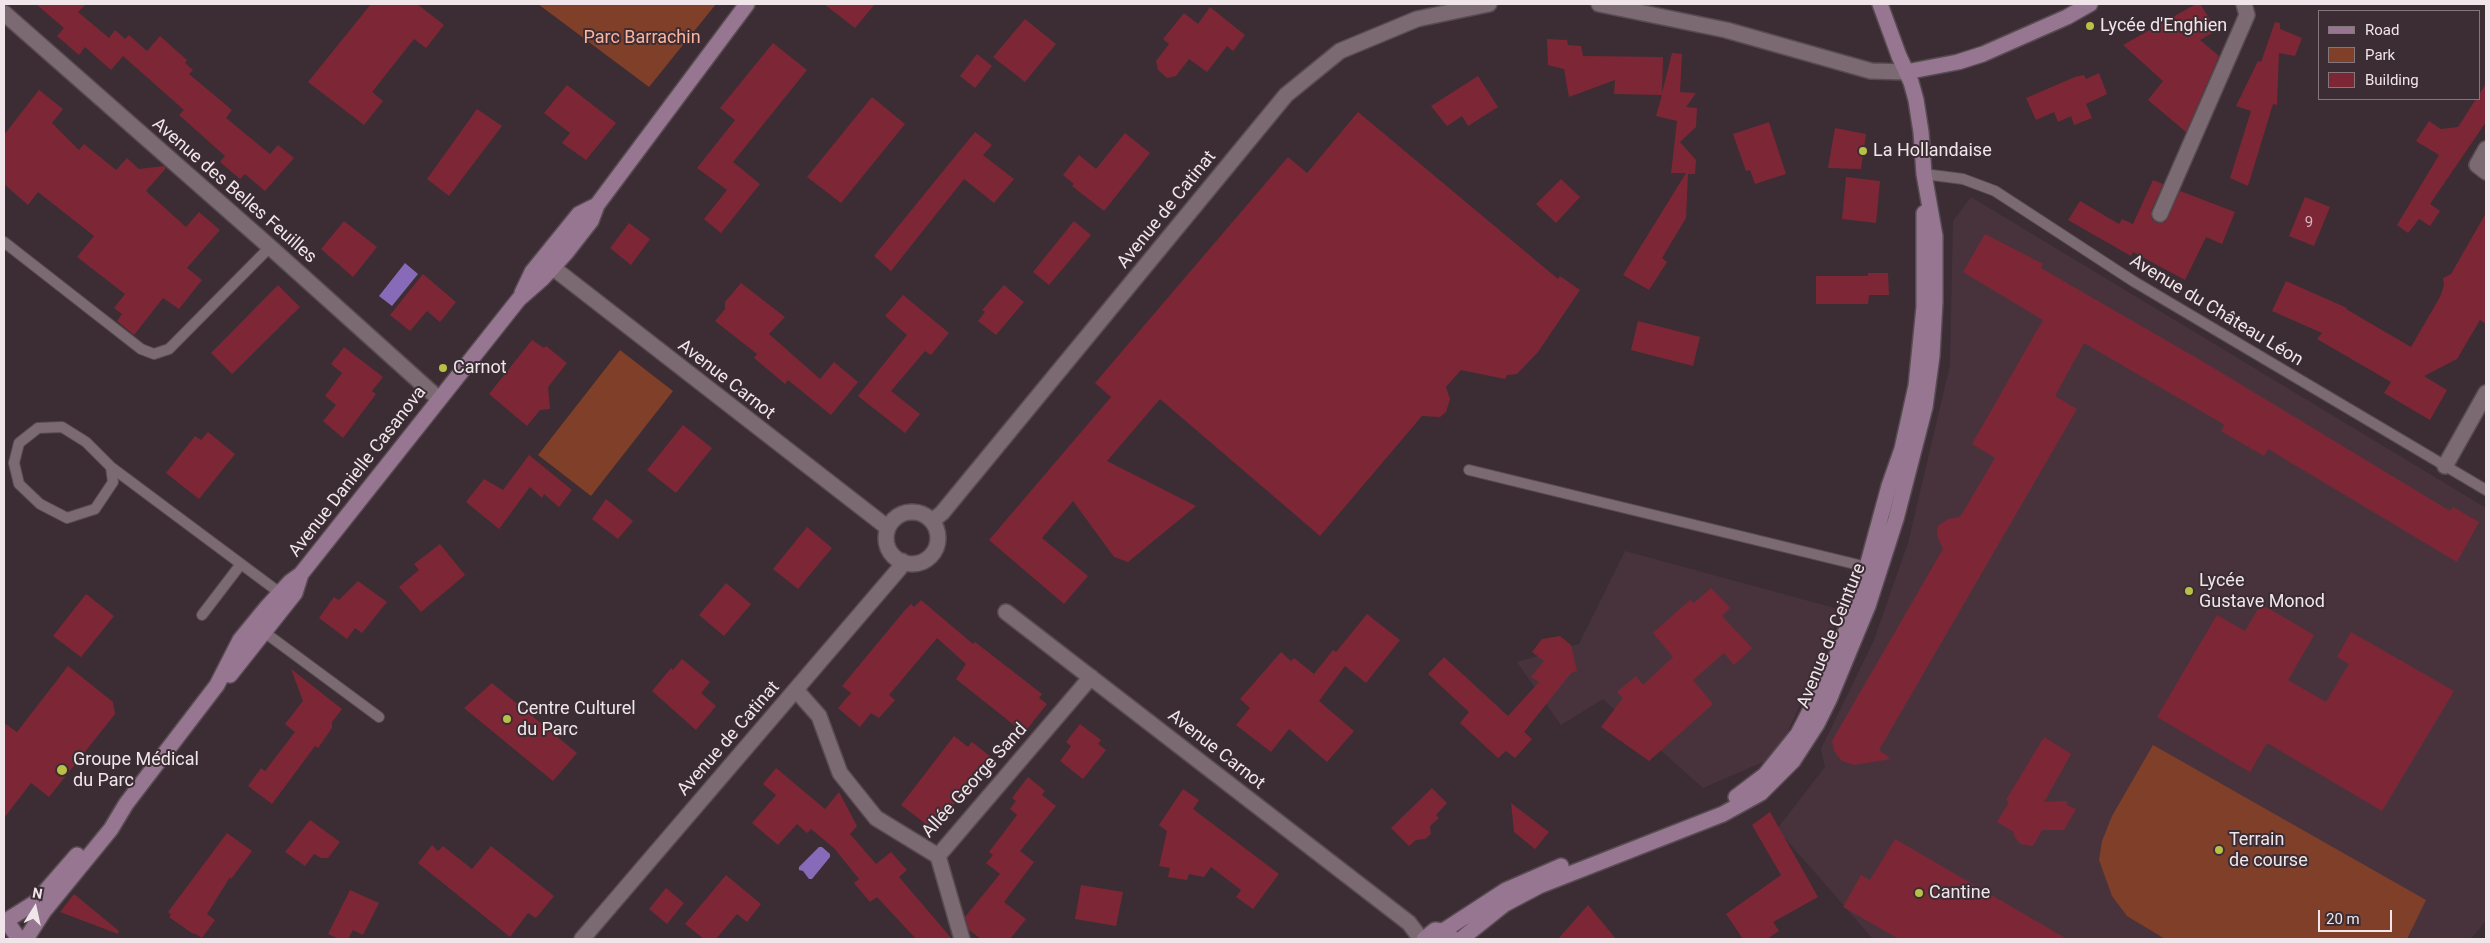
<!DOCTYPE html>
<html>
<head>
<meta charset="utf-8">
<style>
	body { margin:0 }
	#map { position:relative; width:2490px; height:943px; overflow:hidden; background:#3b2d33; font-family:Roboto,sans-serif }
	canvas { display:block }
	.frame { position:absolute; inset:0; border:5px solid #f0e6ea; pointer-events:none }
	.legend { position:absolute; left:2318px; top:10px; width:162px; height:90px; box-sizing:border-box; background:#3b2d33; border:1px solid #83777c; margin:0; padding:6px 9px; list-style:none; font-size:15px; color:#f0e6ea }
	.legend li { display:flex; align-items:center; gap:10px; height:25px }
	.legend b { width:25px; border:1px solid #83777c }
	.north { position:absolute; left:10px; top:883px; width:50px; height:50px; -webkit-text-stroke:4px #3b2d33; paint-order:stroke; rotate:10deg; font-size:14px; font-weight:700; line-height:20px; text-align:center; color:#f0e6ea }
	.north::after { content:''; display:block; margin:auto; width:18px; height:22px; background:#f0e6ea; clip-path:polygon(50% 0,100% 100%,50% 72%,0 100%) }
	.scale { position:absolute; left:2318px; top:910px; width:74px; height:22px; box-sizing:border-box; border:2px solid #f0e6ea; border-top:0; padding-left:6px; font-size:15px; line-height:18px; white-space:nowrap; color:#f0e6ea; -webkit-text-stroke:4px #3b2d33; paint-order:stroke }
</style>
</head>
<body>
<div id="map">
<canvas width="2490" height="943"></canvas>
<div class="frame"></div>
<ul class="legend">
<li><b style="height:6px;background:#967691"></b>Road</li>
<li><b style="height:14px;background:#803f29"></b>Park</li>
<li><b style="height:14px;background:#7d2736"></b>Building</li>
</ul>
<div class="north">N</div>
<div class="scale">20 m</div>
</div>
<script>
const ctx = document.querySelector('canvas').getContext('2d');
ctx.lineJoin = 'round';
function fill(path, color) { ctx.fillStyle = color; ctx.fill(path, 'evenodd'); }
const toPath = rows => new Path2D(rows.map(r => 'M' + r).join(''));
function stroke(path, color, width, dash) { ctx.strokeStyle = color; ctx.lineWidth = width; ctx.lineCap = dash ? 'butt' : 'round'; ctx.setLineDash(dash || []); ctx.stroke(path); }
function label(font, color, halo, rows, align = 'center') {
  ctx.font = font + ' Roboto,sans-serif'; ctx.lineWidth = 4; ctx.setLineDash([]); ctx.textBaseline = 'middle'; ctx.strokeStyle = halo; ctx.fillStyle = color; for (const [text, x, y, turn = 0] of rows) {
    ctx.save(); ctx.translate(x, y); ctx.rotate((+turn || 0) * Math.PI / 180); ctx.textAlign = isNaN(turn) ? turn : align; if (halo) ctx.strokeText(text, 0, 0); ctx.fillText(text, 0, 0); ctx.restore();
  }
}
fill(toPath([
	[1971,197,2486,508,2486,921,2471,939,1873,939,1777,829,1825,767,1821,749,1874,640,1908,543,1950,365,1953,221],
	[1625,551,1842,610,1777,756,1703,788,1603,699,1561,725,1517,662,1579,644]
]), '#48333d');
fill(toPath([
	[538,4,716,4,649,87],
	[620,350,673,391,591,496,538,455],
	[2153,745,2426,900,2407,939,2165,939,2127,916,2112,896,2099,860,2102,841,2112,816]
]), '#803f29');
fill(toPath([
	[405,263,418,274,392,306,379,296],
	[819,847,822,847,830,854,830,857,812,879,809,879,803,871,799,870,799,867]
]), '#886bb8');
fill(toPath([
	[36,4,86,4,78,12,109,38,115,30,125,39,129,35,147,51,160,36,187,60,185,63,193,70,189,74,232,110,226,118,270,154,278,145,294,158,265,191,245,174,240,179,220,162,225,156,179,115,184,110,123,56,111,70,85,47,79,55,57,36,64,28],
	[371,4,417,4,444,25,426,48,414,39,372,92,383,101,364,125,308,82],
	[824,4,875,4,855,28],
	[2196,4,2200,4,2217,30,2200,40,2219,56,2186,132,2148,100,2163,81,2123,45],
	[1210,7,1245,35,1233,51,1227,46,1207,72,1189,59,1176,76,1167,78,1158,70,1156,61,1169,44,1163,39,1184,13,1198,24],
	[1025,19,1056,44,1025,82,993,57],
	[2275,22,2280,23,2280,29,2302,38,2295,56,2279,53,2277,105,2273,104,2248,186,2230,178,2251,111,2236,106,2258,61,2261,62],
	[1547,39,1567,40,1568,45,1581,46,1583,56,1663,57,1662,93,1672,53,1682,54,1680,92,1696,93,1686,107,1697,108,1696,127,1680,142,1696,160,1695,174,1688,174,1686,218,1662,258,1667,262,1649,290,1623,275,1686,173,1671,173,1677,121,1656,116,1662,95,1614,94,1615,80,1569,97,1564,69,1548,65],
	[773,43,807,70,733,162,760,184,721,233,704,219,727,190,697,168,735,120,720,108],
	[977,54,992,66,975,88,960,76],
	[2099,73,2107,94,2086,104,2092,118,2074,125,2071,116,2058,122,2054,112,2036,120,2026,98,2075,77,2084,75,2086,79],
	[1478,76,1498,107,1468,126,1462,116,1447,126,1431,106],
	[2486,83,2486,122,2430,204,2440,211,2430,226,2419,219,2408,233,2397,225,2439,155,2416,141,2429,121,2441,129,2458,127,2476,99,2479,99,2479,95],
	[567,85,616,123,586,160,562,143,570,133,544,113],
	[39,90,63,109,52,123,79,150,84,144,116,170,127,158,139,169,164,166,166,168,146,191,186,227,199,212,220,230,187,268,202,280,179,309,163,298,134,335,117,321,122,314,114,308,125,294,77,257,94,236,38,192,28,205,4,184,4,135],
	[872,97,905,124,841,203,807,177],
	[477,109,502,126,449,196,427,179],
	[1358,112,1558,279,1560,276,1580,290,1538,352,1517,374,1507,375,1505,379,1461,370,1446,387,1450,399,1446,412,1440,417,1422,416,1320,536,1160,399,1107,461,1196,506,1128,562,1114,557,1073,501,1042,538,1088,576,1064,604,989,540,1111,397,1095,383,1288,157,1307,173],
	[1769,122,1786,174,1755,184,1750,170,1746,171,1733,134],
	[1835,128,1866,134,1861,169,1828,168],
	[975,132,992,145,983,155,1014,179,994,203,964,179,891,271,874,256],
	[1125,133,1150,153,1104,211,1072,186,1074,184,1063,175,1079,155,1096,169],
	[1846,177,1880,181,1876,223,1842,219],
	[1561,179,1580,197,1556,223,1536,204],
	[2153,180,2163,184,2151,211,2152,219,2157,223,2165,222,2168,218,2180,191,2235,212,2222,244,2206,237,2185,280,2133,252,2131,256,2068,220,2080,201,2119,224,2122,219,2133,224],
	[2305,197,2330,207,2314,246,2289,236],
	[2486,213,2486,324,2480,320,2457,359,2424,376,2447,390,2430,420,2384,393,2391,382,2317,339,2322,333,2272,311,2286,281,2347,308,2346,309,2411,347,2440,297,2444,285,2443,278,2451,274],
	[344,221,377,247,353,277,321,249],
	[1074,221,1091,235,1049,285,1033,272],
	[629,223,650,239,631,265,610,248],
	[1985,234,2043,264,2041,268,2207,364,2450,511,2453,507,2479,522,2457,562,2268,449,2264,456,2221,431,2225,425,2084,343,2055,396,2077,409,1879,750,1891,759,1854,765,1842,761,1834,751,1832,741,1943,549,1937,535,1938,526,1948,519,1960,517,1995,458,1972,444,2043,320,1963,272],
	[1868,273,1888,273,1889,295,1869,295,1868,304,1816,304,1816,276,1868,276],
	[423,274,456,302,440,322,427,311,410,331,390,315],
	[741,283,785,317,769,334,820,379,834,362,858,382,831,415,788,380,785,384,754,358,757,354,715,321,725,309,725,302],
	[278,285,300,307,232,374,211,353],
	[1004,285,1024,302,996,335,978,321,985,312,982,310],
	[903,295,949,333,931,355,925,351,891,391,920,414,905,433,858,396,907,335,885,316],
	[1638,321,1700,337,1693,366,1631,350],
	[532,340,544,348,546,346,567,363,548,387,550,409,540,410,527,426,489,394],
	[344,347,383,377,372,391,376,394,343,438,323,421,336,405,325,396,342,373,331,364],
	[683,425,712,448,676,493,647,470],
	[208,432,235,454,199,499,166,473,195,436,201,440],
	[529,455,572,490,559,507,544,494,542,498,530,487,499,529,466,502,484,479,503,490],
	[606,499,633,521,618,539,592,519],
	[807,527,832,548,798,589,773,569],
	[440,544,465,575,421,612,399,587,419,570,414,564],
	[358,581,387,602,362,633,355,628,347,639,319,618,334,597,339,600],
	[726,583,751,604,724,636,699,615],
	[1711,588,1730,608,1722,616,1752,648,1734,665,1724,653,1693,680,1713,704,1649,761,1601,727,1623,698,1617,692,1636,676,1643,685,1673,657,1653,633,1690,600,1694,603],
	[86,594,114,616,81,657,53,636],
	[921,600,973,644,975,642,1042,694,1039,698,1047,704,1024,733,956,679,966,664,937,638,889,695,895,700,879,718,871,713,860,727,838,708,851,693,842,686,905,610,911,604,914,607],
	[2261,604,2314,635,2288,680,2326,702,2349,664,2337,657,2351,632,2454,691,2382,811,2267,743,2250,772,2157,717,2217,615,2245,631],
	[1367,614,1400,640,1366,683,1345,666,1319,701,1354,731,1327,762,1289,729,1271,752,1236,725,1250,708,1240,699,1281,652,1291,661,1294,658,1314,674,1333,650,1336,652],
	[1560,636,1571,645,1577,671,1571,673,1524,732,1532,739,1515,758,1506,751,1498,758,1460,723,1469,712,1428,674,1444,657,1508,716,1539,682,1531,677,1544,661,1532,652,1542,639],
	[682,659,710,682,701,693,716,706,696,730,652,691,671,668,673,670],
	[68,666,113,702,115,714,49,797,31,783,4,818,4,723,17,732],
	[291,669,342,709,332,722,332,728,318,748,315,746,272,804,248,786,261,768,265,771,295,732,285,724,303,701],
	[492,683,577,753,553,781,464,708],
	[1080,724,1101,740,1098,744,1106,750,1083,779,1060,761,1071,746,1066,742],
	[954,736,968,747,972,742,991,757,939,823,935,820,930,827,901,805],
	[2044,737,2071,754,2044,802,2066,801,2068,806,2076,809,2064,830,2042,830,2033,846,2020,844,2013,834,2014,832,1997,822,2009,802,2006,800],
	[776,768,825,809,839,792,857,826,850,834,876,864,891,852,907,870,899,877,952,939,916,939,877,897,870,902,854,883,859,879,834,848,811,829,807,833,797,824,778,845,752,823,776,795,763,784],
	[1028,777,1045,791,1042,795,1056,806,1020,851,1034,862,1004,902,1026,919,1010,939,981,939,969,930,965,917,1000,874,986,863,993,855,989,852,1017,815,1010,809,1016,801,1012,798],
	[1432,788,1447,803,1436,815,1439,818,1430,826,1431,834,1425,839,1416,840,1409,846,1391,828],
	[1183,789,1199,800,1193,809,1279,874,1253,909,1236,897,1241,890,1211,867,1204,877,1189,874,1187,880,1168,877,1170,868,1159,866,1167,831,1159,825],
	[1511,803,1549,832,1535,849,1514,832],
	[1770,812,1818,897,1773,922,1779,931,1767,939,1743,939,1726,914,1781,875,1752,825],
	[310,820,340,842,328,858,321,858,314,854,305,866,285,852],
	[227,833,252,851,231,879,230,877,207,914,215,920,202,938,194,933,193,934,169,917,171,915,168,912],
	[1895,839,2067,939,1899,939,1843,907,1861,875,1870,880],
	[432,845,438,851,443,846,472,869,491,846,554,896,536,918,528,913,510,937,418,863],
	[726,875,761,904,747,922,737,914,716,939,704,939,685,924],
	[1081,885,1123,892,1116,926,1075,919],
	[666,888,684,903,667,924,649,909],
	[350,890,379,903,363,935,353,930,348,939,339,939,328,934],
	[74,894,119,931,118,934,60,912],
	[1588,905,1616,939,1558,939]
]), '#7d2736');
const lane = toPath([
	[1924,174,1963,179,1995,191,2133,281,2486,490],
	[4,242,141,349,154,354,169,349,270,247],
	[111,467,113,482,95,509,67,518,40,504,19,484,14,463,19,443,38,428,62,427,86,442,111,467,280,593],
	[1469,470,1867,567],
	[202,615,241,564],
	[260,629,379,717]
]);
const street = toPath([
	[1599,4,1726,30,1871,71,1906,72],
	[4,13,270,247,439,399],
	[2486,149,2477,165,2486,172],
	[2160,214,2247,15,2244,4],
	[543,260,888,528],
	[2445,466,2486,393],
	'886 538a26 26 0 1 1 52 0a26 26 0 1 1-52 0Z',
	[932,521,942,513,1286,95,1340,51,1417,19,1489,4],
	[1006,612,1409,923,1421,939],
	[796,690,819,716,840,773,876,818,938,856,1091,677],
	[938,856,962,939],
	[582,939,899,569,902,561]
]);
const secondary = toPath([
	[1906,72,1958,62,1983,54,2067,17,2090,4],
	[522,293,532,272,579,214,597,205],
	[230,675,295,593,301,574],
	[1736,797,1765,775,1798,734,1832,668,1859,596,1889,486,1902,449,1916,386,1924,307,1924,213],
	[4,922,36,902,77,855],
	[4,922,10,926,19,939],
	[1443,931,1506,890,1561,866],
	[26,939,44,911,111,829,126,804,217,685,240,640,267,607,290,582,301,574,519,299,543,278,566,253,591,221,597,205,747,4],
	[1424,939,1435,930,1443,931,1450,935],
	[1461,939,1505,904,1539,886,1723,814,1761,793,1793,761,1817,724,1829,700,1868,606,1896,519,1925,407,1932,356,1935,302,1935,236,1924,174,1921,132,1916,100,1911,82,1899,56,1880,4]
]);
stroke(lane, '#584b51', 12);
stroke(street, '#584b51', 18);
stroke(secondary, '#584b51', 18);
stroke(lane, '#7b6a72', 10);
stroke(street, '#7b6a72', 15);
stroke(secondary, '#967691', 15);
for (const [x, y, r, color] of [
	[2090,26,5,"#b9c046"],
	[1863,151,5,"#b9c046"],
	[443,368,5,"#b9c046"],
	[2189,591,5,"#b9c046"],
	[507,719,5,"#b9c046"],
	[62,770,6,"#b9c046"],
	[2219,850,5,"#b9c046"],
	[1919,893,5,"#b9c046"]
]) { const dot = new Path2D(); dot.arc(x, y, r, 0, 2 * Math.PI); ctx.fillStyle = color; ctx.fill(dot); stroke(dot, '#3b2d33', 2); }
label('15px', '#d3b6bd', null, [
	["9",2309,223]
]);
label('18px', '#f0e6ea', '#3b2d33', [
	["Lycée d'Enghien",2100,26],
	["La Hollandaise",1873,151],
	["Carnot",453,368],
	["Lycée",2199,581],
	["Gustave Monod",2199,602],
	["Centre Culturel",517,709],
	["du Parc",517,730],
	["Groupe Médical",73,760],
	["du Parc",73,781],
	["Terrain",2229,840],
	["de course",2229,861],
	["Cantine",1929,893]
], 'left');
label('18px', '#fbb49d', '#3b2d33', [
	["Parc Barrachin",642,38]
]);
label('18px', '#f0e6ea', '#3b2d33', [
	["Avenue des Belles Feuilles",234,191,41],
	["Avenue de Catinat",1167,210,-51],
	["Avenue du Château Léon",2216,311,31],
	["Avenue Carnot",726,380,38],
	["Avenue Danielle Casanova",358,472,-52],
	["Avenue de Ceinture",1832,636,-68],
	["Avenue de Catinat",729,739,-49],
	["Avenue Carnot",1216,750,38],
	["Allée George Sand",975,781,-48]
]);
</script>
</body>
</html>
